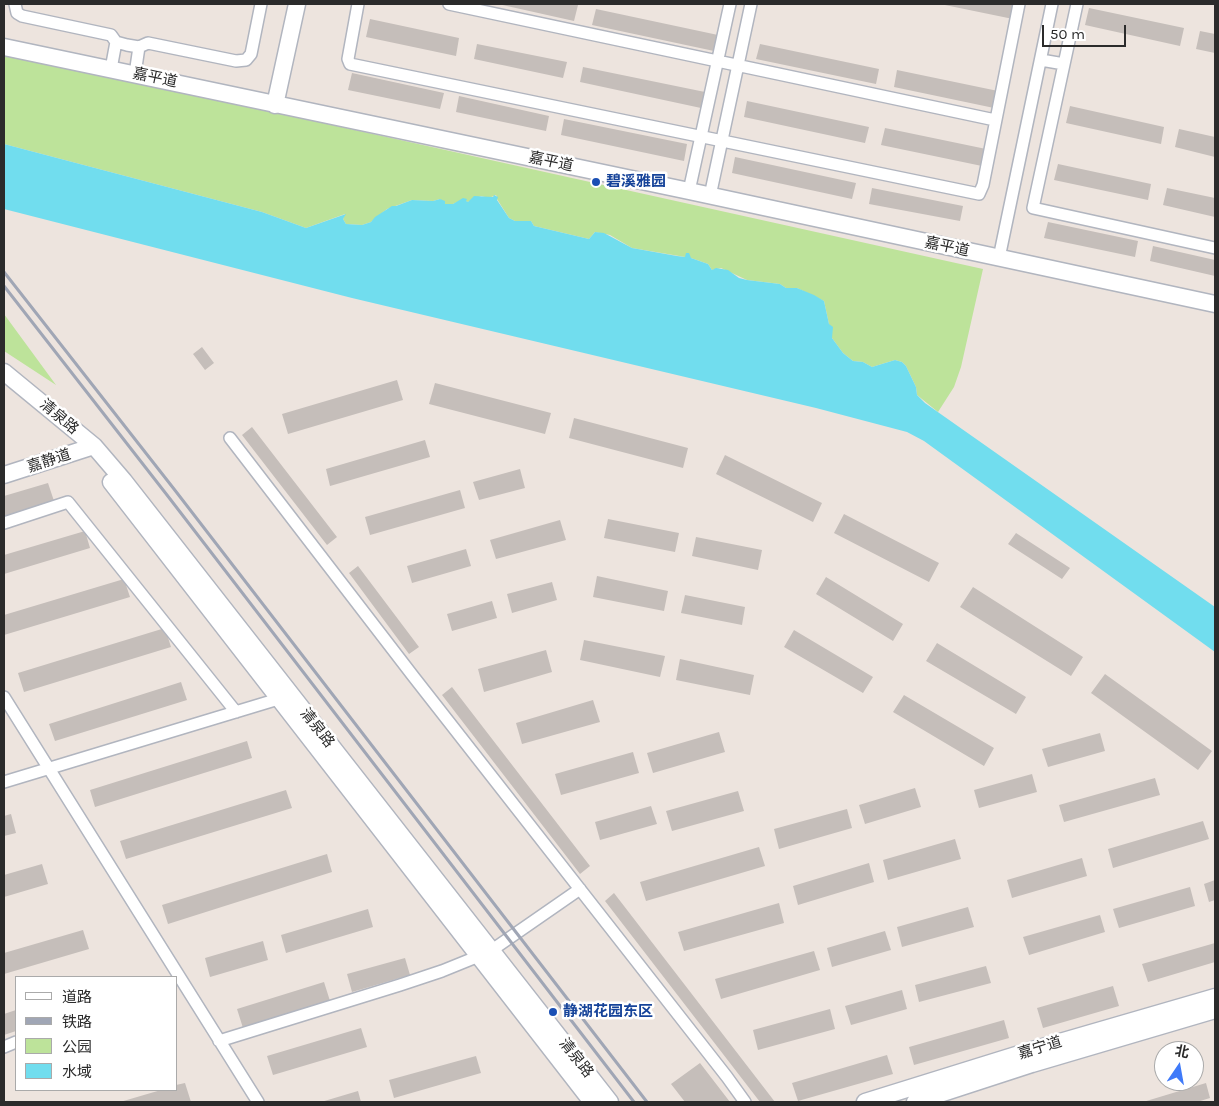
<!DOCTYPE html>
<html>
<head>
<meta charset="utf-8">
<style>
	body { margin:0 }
	#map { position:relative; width:1219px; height:1106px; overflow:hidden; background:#ede4de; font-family:Karla,"Noto Sans SC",sans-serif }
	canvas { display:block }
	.frame { position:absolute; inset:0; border:5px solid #2b2b2b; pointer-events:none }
	.legend { position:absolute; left:15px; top:976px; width:162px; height:115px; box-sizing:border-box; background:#fff; border:1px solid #aaa; margin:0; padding:6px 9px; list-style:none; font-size:15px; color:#2b2b2b }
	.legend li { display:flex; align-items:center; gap:10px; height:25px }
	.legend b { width:25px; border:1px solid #aaa }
	.north { position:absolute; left:1154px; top:1041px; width:50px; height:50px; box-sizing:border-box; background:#fff; border:1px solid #aaa; border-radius:50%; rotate:12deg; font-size:14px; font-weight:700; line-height:20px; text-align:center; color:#2b2b2b }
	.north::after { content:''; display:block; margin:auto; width:18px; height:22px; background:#3f7af9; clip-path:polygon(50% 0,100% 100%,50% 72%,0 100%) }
	.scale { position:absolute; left:1042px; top:25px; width:84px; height:22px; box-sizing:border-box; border:2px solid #2b2b2b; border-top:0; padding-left:6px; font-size:15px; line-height:18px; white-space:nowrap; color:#2b2b2b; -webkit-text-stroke:4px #fff; paint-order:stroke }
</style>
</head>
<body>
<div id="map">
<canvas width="1219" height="1106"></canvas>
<div class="frame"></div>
<ul class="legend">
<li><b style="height:6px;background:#fff"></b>道路</li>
<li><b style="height:6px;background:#a0a6b5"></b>铁路</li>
<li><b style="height:14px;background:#bde39a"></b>公园</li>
<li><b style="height:14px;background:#71ddee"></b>水域</li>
</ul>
<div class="north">北</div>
<div class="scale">50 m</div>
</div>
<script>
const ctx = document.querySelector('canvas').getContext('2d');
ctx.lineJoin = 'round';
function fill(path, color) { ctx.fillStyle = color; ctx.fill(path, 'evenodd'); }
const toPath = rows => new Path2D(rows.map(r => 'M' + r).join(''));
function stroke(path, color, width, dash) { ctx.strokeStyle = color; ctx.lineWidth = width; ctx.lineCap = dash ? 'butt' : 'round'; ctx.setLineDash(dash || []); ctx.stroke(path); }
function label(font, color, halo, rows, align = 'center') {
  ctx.font = font + ' Karla,"Noto Sans SC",sans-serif'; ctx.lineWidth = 5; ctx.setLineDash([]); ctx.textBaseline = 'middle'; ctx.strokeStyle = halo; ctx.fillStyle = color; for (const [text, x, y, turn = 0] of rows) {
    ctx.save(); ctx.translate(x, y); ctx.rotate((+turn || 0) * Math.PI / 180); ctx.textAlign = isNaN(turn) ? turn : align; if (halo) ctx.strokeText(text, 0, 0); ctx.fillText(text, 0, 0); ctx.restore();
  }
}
fill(toPath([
	[4,55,310,120,983,269,961,367,954,387,938,412,917,395,916,387,906,366,902,362,895,360,872,367,863,362,853,361,843,353,832,338,824,301,797,288,786,288,780,284,747,280,721,268,712,270,708,264,691,258,632,248,610,235,595,232,589,239,534,226,531,221,515,221,509,218,497,199,497,197,496,195,489,198,481,196,468,202,462,200,453,204,445,204,440,199,433,201,412,200,387,209,371,222,362,225,346,224,343,219,345,214,306,228,262,212,4,144],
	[4,314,56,385,4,351]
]), '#bde39a');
fill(toPath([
	[4,144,262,212,306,228,346,214,343,219,346,224,362,225,371,222,375,217,392,206,396,206,412,200,433,201,440,199,445,201,445,204,453,204,463,198,467,199,466,201,468,202,474,196,493,197,494,195,498,197,497,200,509,218,515,221,531,221,534,226,589,239,595,232,604,233,632,248,677,256,685,257,686,253,689,253,691,258,708,264,712,270,716,268,728,270,739,278,747,280,780,284,786,288,797,288,814,295,824,301,829,324,833,327,832,338,843,353,853,361,863,362,872,367,895,360,902,362,906,366,916,387,917,395,925,403,1215,607,1215,652,924,441,907,432,816,408,352,298,4,209]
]), '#71ddee');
fill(toPath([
	[498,4,573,4,578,5,574,21],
	[940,4,1016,4,1013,19],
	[1089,8,1184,28,1180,46,1085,25],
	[596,9,718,35,714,51,592,25],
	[370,19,459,38,456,56,366,37],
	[1200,31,1215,34,1215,53,1196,49],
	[477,44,567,62,563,78,474,59],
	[760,44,879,69,876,84,756,59],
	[583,67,705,92,701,108,580,82],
	[897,70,998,91,994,108,894,87],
	[352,73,444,93,440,109,348,90],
	[459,96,549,116,546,131,456,112],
	[747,101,869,127,865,143,744,117],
	[1070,106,1164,127,1161,144,1066,123],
	[564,119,687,144,684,161,561,135],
	[885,128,986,149,982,166,881,145],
	[1179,129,1215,137,1215,157,1175,147],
	[735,157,856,183,852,199,732,173],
	[1058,164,1151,184,1148,200,1054,180],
	[872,188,963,206,960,221,869,204],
	[1167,188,1215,198,1215,217,1163,205],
	[1048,222,1138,241,1135,257,1044,238],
	[1153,246,1215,260,1215,276,1150,261],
	[202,347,214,363,205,370,193,354],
	[397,380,403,400,288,434,282,414],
	[435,383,551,413,545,434,429,404],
	[574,418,688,448,683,468,569,438],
	[252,427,337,537,327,545,242,435],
	[425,440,430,457,330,486,326,469],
	[725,455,822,503,813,522,716,474],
	[520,469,525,488,479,500,473,482],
	[48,483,54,501,4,516,4,496],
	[460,490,465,508,370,535,365,517],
	[844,514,939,563,929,582,834,533],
	[608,519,679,533,675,552,604,538],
	[560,520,566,540,496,559,490,540],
	[85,531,90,548,4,574,4,555],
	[1016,533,1070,568,1062,579,1008,544],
	[696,537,762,550,758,570,692,556],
	[466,549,471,566,412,583,407,566],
	[358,566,419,647,409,654,349,573],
	[597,576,668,591,664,611,593,597],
	[826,577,903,624,893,641,816,594],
	[124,579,130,597,4,635,4,615],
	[552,582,557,600,512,613,507,594],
	[973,587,1083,657,1071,676,960,607],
	[685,595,745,607,742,625,681,613],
	[492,601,497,618,452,631,447,614],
	[165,628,171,647,24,692,18,673],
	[794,630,873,677,863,693,784,647],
	[584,640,665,656,660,677,580,660],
	[937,643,1026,697,1016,714,926,661],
	[546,650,552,672,484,692,478,669],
	[680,659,754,675,750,695,676,680],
	[1105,674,1212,751,1198,770,1091,693],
	[181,682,187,700,55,741,49,724],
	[452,687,590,866,580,874,442,695],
	[904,695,994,748,984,766,893,712],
	[593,700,600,722,522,744,516,723],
	[719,732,725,752,653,773,647,753],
	[1100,733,1105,751,1048,767,1042,749],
	[247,741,252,758,95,807,90,790],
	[633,752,639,773,561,795,555,774],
	[1032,774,1037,792,979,808,974,790],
	[1155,778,1160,795,1064,822,1059,805],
	[915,788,921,807,865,824,859,805],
	[286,790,292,808,126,859,120,841],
	[738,791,744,811,672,831,666,811],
	[651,806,657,824,600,840,595,822],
	[847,809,852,828,779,849,774,829],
	[11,814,16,833,4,836,4,816],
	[1203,821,1209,839,1113,868,1108,849],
	[955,839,961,859,888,880,883,860],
	[759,847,765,866,646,901,640,882],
	[327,854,332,872,168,924,162,905],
	[1082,858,1087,876,1012,898,1007,880],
	[869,863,874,882,798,905,793,886],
	[42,864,48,884,4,897,4,875],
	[1215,880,1215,900,1209,902,1204,884],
	[1190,887,1195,906,1119,928,1113,909],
	[614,893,775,1102,760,1102,605,901],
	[779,903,784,923,684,951,678,932],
	[968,907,974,927,902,947,897,927],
	[368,909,373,927,286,953,281,935],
	[1100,915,1105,932,1029,955,1023,937],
	[83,930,89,949,4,974,4,953],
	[885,931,891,950,832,967,827,948],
	[263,941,268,960,210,977,205,958],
	[1215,943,1215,962,1148,982,1142,964],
	[814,951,820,970,721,999,715,979],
	[405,958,410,975,352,992,347,974],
	[986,966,991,983,919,1002,915,985],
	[324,982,330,1001,243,1028,237,1009],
	[1113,986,1119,1006,1043,1028,1037,1008],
	[902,990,907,1009,851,1025,845,1006],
	[830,1009,835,1029,758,1050,753,1030],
	[16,1010,16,1031,4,1035,4,1014],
	[1004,1020,1009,1038,914,1065,909,1047],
	[361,1028,367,1047,273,1075,267,1056],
	[887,1055,893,1074,798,1101,792,1083],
	[476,1056,481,1073,394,1098,389,1080],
	[700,1063,730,1102,685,1102,671,1084],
	[185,1083,191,1102,120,1102,161,1090,176,1090,176,1085],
	[1206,1083,1210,1098,1197,1102,1143,1102],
	[358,1091,361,1102,321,1102]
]), '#c5beba');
const street = toPath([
	[15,4,17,13,22,16,111,35,116,42,127,45,139,47,148,43,236,61,246,60,251,54,261,4],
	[358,4,348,59,350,64,979,194,983,185,1019,4],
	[449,4,995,120],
	[1077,4,1033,208,1215,248],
	[1041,60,1064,64],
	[111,69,116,42],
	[135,74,139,47],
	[689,191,730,4],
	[710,196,751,4],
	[999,258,1052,4],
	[230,438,413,676,727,1077,745,1102],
	[4,523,68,502,236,712],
	[4,697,258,1102],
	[4,782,285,697],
	[219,1041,400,985,442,971,479,956,492,950,580,889],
	[4,1047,16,1042]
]);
const secondary = toPath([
	[4,47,689,191,1215,304],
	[275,105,297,4],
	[4,372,94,446,124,481,610,1102],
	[4,475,94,446],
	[111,482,592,1102],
	[865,1102,1029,1051,1215,997],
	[915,1102,1032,1064,1215,1010]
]);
stroke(street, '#b1b5bf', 14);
stroke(secondary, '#b1b5bf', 19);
stroke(street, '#fff', 11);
stroke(secondary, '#fff', 16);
stroke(toPath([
	[4,272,174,489,647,1102],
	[4,286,167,495,634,1102]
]), '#a0a6b5', 3);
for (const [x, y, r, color] of [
	[596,182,5,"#1a4fb4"],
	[553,1012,5,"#1a4fb4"]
]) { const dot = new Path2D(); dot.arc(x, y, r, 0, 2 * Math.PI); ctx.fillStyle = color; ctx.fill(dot); stroke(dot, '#fff', 2); }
label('15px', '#2b2b2b', '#fff', [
	["嘉平道",155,78,12],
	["嘉平道",551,162,12],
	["嘉平道",947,247,12],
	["清泉路",59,417,40],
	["嘉静道",49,461,-18],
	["清泉路",317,728,52],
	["嘉宁道",1040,1048,-17],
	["清泉路",576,1058,52]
]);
label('bold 15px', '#164399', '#fff', [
	["碧溪雅园",606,182],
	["静湖花园东区",563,1012]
], 'left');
</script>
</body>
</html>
